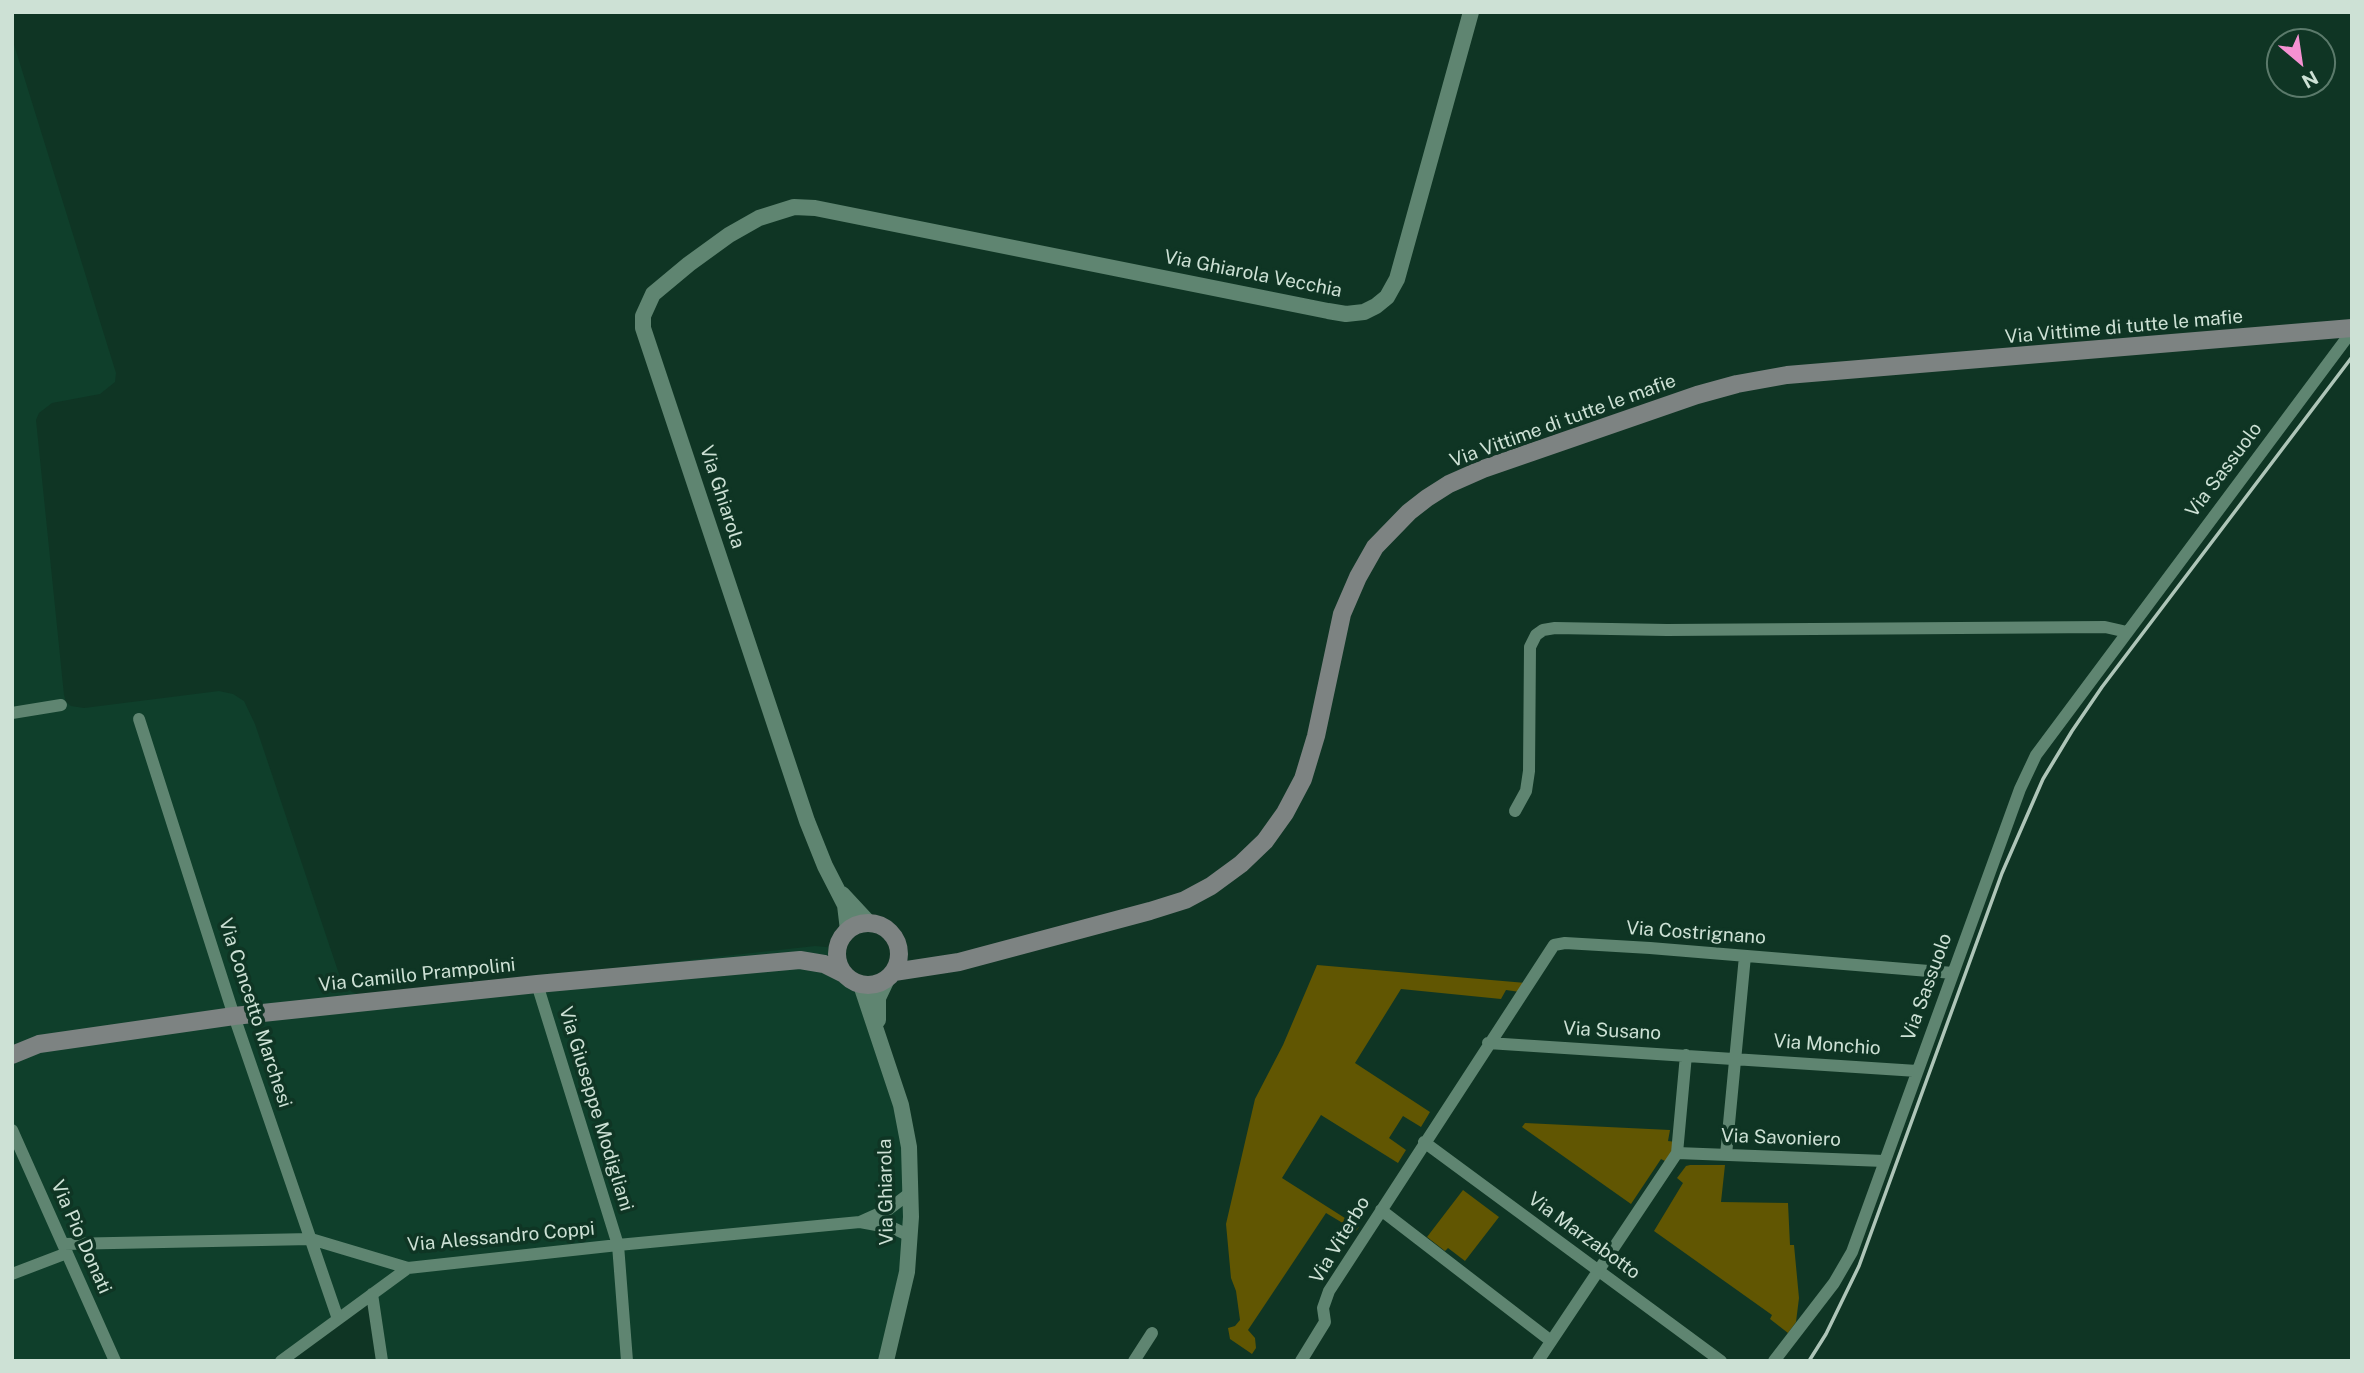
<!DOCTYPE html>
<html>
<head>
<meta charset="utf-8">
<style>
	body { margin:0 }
	#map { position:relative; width:2364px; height:1373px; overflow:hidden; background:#0f3524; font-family:"Public Sans",sans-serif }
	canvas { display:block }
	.frame { position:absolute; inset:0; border:14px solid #cde1d5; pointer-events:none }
	.north { position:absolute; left:2266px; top:28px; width:70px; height:70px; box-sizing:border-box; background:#0f3524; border:2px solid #5b7a6b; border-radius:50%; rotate:151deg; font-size:19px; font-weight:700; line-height:28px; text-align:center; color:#cde1d5 }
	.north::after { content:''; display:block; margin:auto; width:24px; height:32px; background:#f591d2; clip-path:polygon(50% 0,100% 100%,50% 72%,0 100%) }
</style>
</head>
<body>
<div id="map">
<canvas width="2364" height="1373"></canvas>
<div class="frame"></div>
<div class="north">N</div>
</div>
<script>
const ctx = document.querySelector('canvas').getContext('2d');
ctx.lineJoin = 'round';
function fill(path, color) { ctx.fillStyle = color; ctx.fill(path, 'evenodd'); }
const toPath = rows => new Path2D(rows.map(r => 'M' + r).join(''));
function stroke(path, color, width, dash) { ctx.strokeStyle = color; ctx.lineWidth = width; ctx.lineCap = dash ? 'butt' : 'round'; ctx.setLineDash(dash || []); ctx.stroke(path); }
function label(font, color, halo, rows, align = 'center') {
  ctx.font = font + ' "Public Sans",sans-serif'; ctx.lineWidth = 7; ctx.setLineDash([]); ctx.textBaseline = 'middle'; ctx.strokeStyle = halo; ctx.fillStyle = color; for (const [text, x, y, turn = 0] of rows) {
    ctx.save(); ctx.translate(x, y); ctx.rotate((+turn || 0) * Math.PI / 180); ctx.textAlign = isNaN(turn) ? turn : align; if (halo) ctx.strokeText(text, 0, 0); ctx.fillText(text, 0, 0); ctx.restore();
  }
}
fill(toPath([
	[12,38,116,373,115,382,100,394,52,403,39,413,36,420,64,695,66,702,71,706,84,708,219,691,233,694,244,701,255,724,339,974,344,985,352,992,363,996,815,946,836,948,843,953,901,1105,911,1217,880,1361,381,1361,372,1295,280,1361,12,1361]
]), '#0f3f2b');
fill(toPath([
	[1317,965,1526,983,1520,992,1506,990,1501,999,1401,989,1355,1063,1430,1112,1421,1127,1403,1116,1389,1138,1406,1150,1398,1163,1321,1115,1282,1178,1359,1227,1356,1231,1326,1213,1248,1330,1255,1338,1256,1348,1252,1354,1230,1339,1228,1328,1235,1326,1240,1320,1236,1291,1231,1278,1226,1224,1255,1099,1283,1045],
	[1525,1123,1670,1130,1668,1141,1676,1142,1669,1163,1661,1159,1631,1204,1522,1127],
	[1690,1165,1725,1165,1721,1202,1788,1203,1790,1245,1794,1245,1799,1298,1796,1322,1788,1333,1770,1319,1772,1315,1654,1231,1683,1183,1677,1178,1686,1166],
	[1463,1190,1499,1217,1465,1261,1448,1248,1445,1251,1427,1237]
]), '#615602');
stroke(toPath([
	[12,713,61,705],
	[139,719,234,1016,338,1319],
	[1515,811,1526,791,1529,771,1530,647,1536,635,1543,630,1555,628,1667,630,2105,627,2127,632],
	[537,984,618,1245,627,1361],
	[1488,1043,1917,1071],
	[12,1130,115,1361],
	[1424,1142,1721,1361],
	[1677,1153,1884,1161],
	[1726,1155,1745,956],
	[1381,1210,1551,1341],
	[860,1222,889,1209,910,1193],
	[64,1244,311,1239,408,1268,618,1245,860,1222,893,1228,910,1236],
	[12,1274,67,1253],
	[372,1294,382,1361],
	[281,1361,408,1268],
	[1134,1361,1152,1333],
	[1301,1361,1325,1322,1323,1308,1329,1291,1554,945,1565,943,1650,948,1953,973],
	[1538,1361,1677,1153,1686,1055],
	[1774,1361,1834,1283,1852,1252,2020,789,2036,755,2352,331]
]), '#5f8571', 12);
stroke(toPath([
	[842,894,868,922],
	[848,930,845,905,825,866,807,821,643,328,643,316,653,294,689,264,729,235,759,218,794,207,815,208,1328,311,1346,314,1364,312,1376,306,1387,297,1397,279,1471,12],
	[861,985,901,1105,909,1147,911,1217,907,1272,886,1361],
	[878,1020,878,998,887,979]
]), '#5f8571', 16);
stroke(toPath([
	'837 954a31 31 0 1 1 62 0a31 31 0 1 1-62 0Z',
	[894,972,959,962,1150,911,1185,900,1211,886,1241,864,1265,841,1285,813,1303,779,1316,736,1342,614,1358,577,1375,547,1409,512,1427,498,1449,484,1483,469,1697,395,1737,384,1787,375,2352,328],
	[12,1055,39,1044,234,1016,537,984,800,960,824,964,844,974]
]), '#7d8382', 18);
stroke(toPath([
	[1809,1361,1826,1334,1859,1266,2002,873,2043,779,2072,731,2102,687,2352,357]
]), '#aec5b8', 3.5);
label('19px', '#cde1d5', '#0f3524', [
	["Via Ghiarola Vecchia",1253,274,11],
	["Via Vittime di tutte le mafie",2124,327,-5],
	["Via Vittime di tutte le mafie",1563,421,-20],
	["Via Sassuolo",2224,470,-53],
	["Via Ghiarola",722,497,72],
	["Via Costrignano",1696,933,4],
	["Via Camillo Prampolini",417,975,-6],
	["Via Sassuolo",1927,987,-70],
	["Via Concetto Marchesi",255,1013,72],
	["Via Susano",1612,1031,3],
	["Via Monchio",1827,1045,4],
	["Via Giuseppe Modigliani",596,1109,73],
	["Via Savoniero",1781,1138,2],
	["Via Ghiarola",886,1192,-91],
	["Via Marzabotto",1584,1236,36],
	["Via Pio Donati",81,1237,66],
	["Via Alessandro Coppi",501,1237,-5],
	["Via Viterbo",1340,1240,-59]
]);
</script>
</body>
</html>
